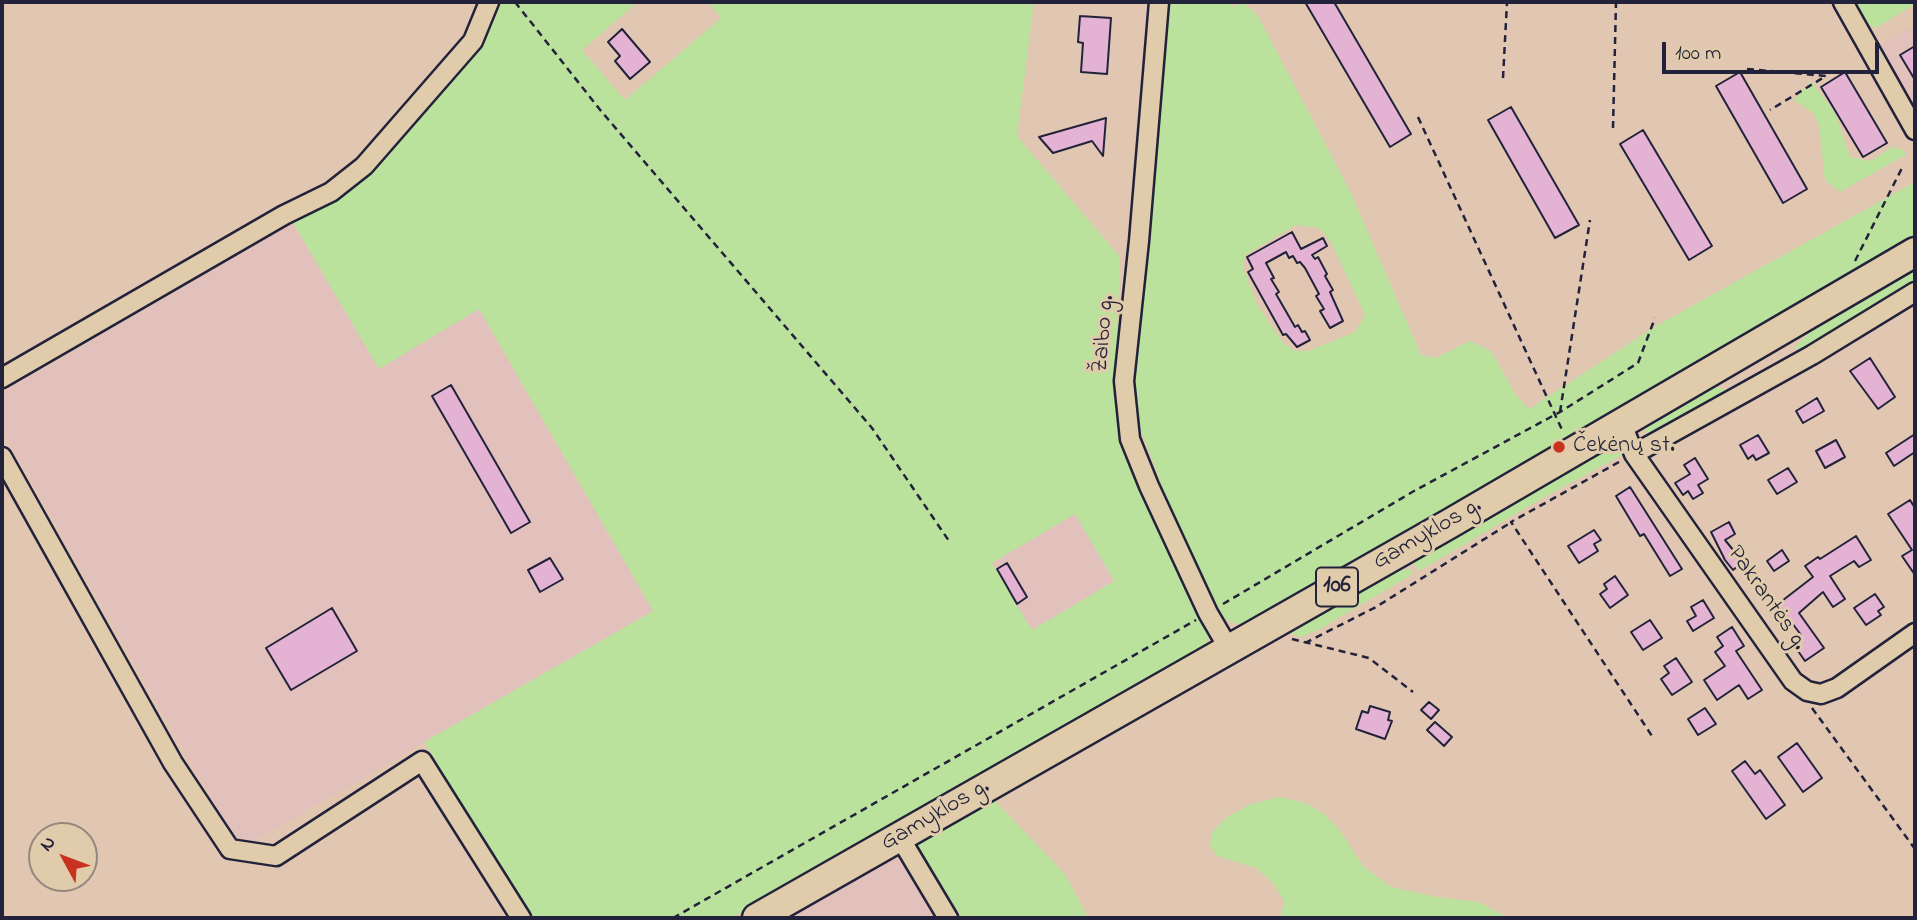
<!DOCTYPE html>
<html>
<head>
<meta charset="utf-8">
<style>
	body { margin:0 }
	#map { position:relative; width:1917px; height:920px; overflow:hidden; background:#e1c6b2; font-family:"Indie Flower",sans-serif }
	canvas { display:block }
	.frame { position:absolute; inset:0; border:4px solid #22223b; pointer-events:none }
	.north { position:absolute; left:28px; top:822px; width:70px; height:70px; box-sizing:border-box; background:#e0cbaa; border:2px solid #94877e; border-radius:50%; rotate:311deg; font-size:19px; font-weight:700; line-height:28px; text-align:center; color:#22223b }
	.north::after { content:''; display:block; margin:auto; width:24px; height:32px; background:#c8321e; clip-path:polygon(50% 0,100% 100%,50% 72%,0 100%) }
	.scale { position:absolute; left:1662px; top:42px; width:217px; height:32px; box-sizing:border-box; border:4px solid #22223b; border-top:0; padding-left:9px; font-size:21px; line-height:24px; white-space:nowrap; color:#22223b; -webkit-text-stroke:5px #e0cbaa; paint-order:stroke }
</style>
</head>
<body>
<div id="map">
<canvas width="1917" height="920"></canvas>
<div class="frame"></div>
<div class="north">N</div>
<div class="scale">100 m</div>
</div>
<script>
const ctx = document.querySelector('canvas').getContext('2d');
ctx.lineJoin = 'round';
function fill(path, color) { ctx.fillStyle = color; ctx.fill(path, 'evenodd'); }
const toPath = rows => new Path2D(rows.map(r => 'M' + r).join(''));
function stroke(path, color, width, dash) { ctx.strokeStyle = color; ctx.lineWidth = width; ctx.lineCap = dash ? 'butt' : 'round'; ctx.setLineDash(dash || []); ctx.stroke(path); }
function label(font, color, halo, rows, align = 'center') {
  ctx.font = font + ' "Indie Flower",sans-serif'; ctx.lineWidth = 6; ctx.setLineDash([]); ctx.textBaseline = 'middle'; ctx.strokeStyle = halo; ctx.fillStyle = color; for (const [text, x, y, turn = 0] of rows) {
    ctx.save(); ctx.translate(x, y); ctx.rotate((+turn || 0) * Math.PI / 180); ctx.textAlign = isNaN(turn) ? turn : align; if (halo) ctx.strokeText(text, 0, 0); ctx.fillText(text, 0, 0); ctx.restore();
  }
}
fill(toPath([
	[1915,26,1915,121,1875,47],
	[293,223,379,369,479,308,653,611,253,841,241,838,229,830,2,429,2,393],
	[1075,514,1115,581,1032,630,992,563],
	[914,843,962,918,783,918]
]), '#e2c0bc');
fill(toPath([
	[497,2,638,2,582,50,625,100,721,18,708,2,1034,2,1017,136,1120,257,1115,394,1119,424,1130,456,1208,627,1207,642,1203,650,1194,658,731,918,530,918,424,742,653,611,479,309,379,369,293,223,336,196,481,39,494,16],
	[1075,514,1114,581,1032,630,992,563],
	[1168,2,1231,2,1232,7,1244,3,1258,16,1351,193,1421,355,1436,358,1470,341,1491,351,1516,395,1529,409,1654,327,1915,182,1915,242,1283,606,1243,625,1233,623,1223,617,1175,520,1138,423,1132,393,1133,364],
	[1296,225,1319,228,1331,242,1365,315,1355,332,1308,351,1295,351,1283,343,1257,304,1243,267,1245,255],
	[1853,2,1915,2,1915,4,1876,28,1866,23],
	[1811,81,1835,113,1850,157,1871,161,1892,147,1901,149,1907,154,1840,192,1825,180,1819,125,1813,113,1794,100],
	[1915,269,1915,286,1811,348,1793,349,1805,336,1842,310],
	[1713,387,1725,389,1726,394,1662,434,1648,435,1645,431,1649,422],
	[1624,440,1624,454,1543,498,1419,571,1411,559,1613,442],
	[1410,569,1413,574,1318,630,1301,637,1285,631,1386,572],
	[991,797,1065,874,1088,918,962,918,914,843],
	[1280,797,1306,803,1324,814,1339,829,1363,866,1391,887,1437,897,1479,902,1509,918,1281,918,1284,900,1271,881,1256,868,1217,856,1210,846,1212,832,1227,817,1251,804]
]), '#bae29d');
const building = toPath([
	[1305,2,1334,2,1411,134,1390,147,1305,2],
	[1080,16,1111,18,1107,74,1081,72,1083,43,1078,42,1080,16],
	[622,29,650,62,630,79,615,61,620,56,608,42,622,29],
	[1915,46,1915,80,1900,55,1915,46],
	[1740,72,1807,189,1783,203,1716,86,1740,72],
	[1845,72,1887,143,1863,157,1821,87,1845,72],
	[1511,107,1579,225,1555,238,1488,120,1511,107],
	[1106,118,1103,156,1092,141,1053,153,1039,137,1106,118],
	[1643,130,1712,246,1689,260,1620,144,1643,130],
	[1292,232,1301,249,1323,238,1327,246,1312,255,1315,259,1318,257,1327,274,1325,276,1333,290,1330,292,1343,321,1330,328,1320,311,1324,309,1316,296,1319,294,1305,268,1300,262,1297,263,1293,256,1289,258,1286,252,1266,263,1274,278,1271,279,1279,292,1276,294,1295,327,1298,325,1302,332,1305,331,1310,340,1297,347,1286,334,1283,335,1248,272,1253,269,1247,257,1292,232],
	[1870,358,1895,397,1878,409,1850,371,1870,358],
	[451,385,530,522,511,533,432,396,451,385],
	[1817,398,1824,411,1803,423,1796,411,1817,398],
	[1915,434,1915,452,1894,466,1886,453,1915,434],
	[1758,435,1769,453,1756,460,1753,455,1748,459,1740,445,1758,435],
	[1836,440,1845,457,1825,468,1816,451,1836,440],
	[1695,458,1708,479,1698,485,1703,493,1693,499,1688,491,1683,495,1675,483,1690,474,1684,465,1695,458],
	[1788,468,1797,482,1777,494,1768,480,1788,468],
	[1630,487,1682,569,1670,576,1644,534,1640,536,1616,496,1630,487],
	[1910,500,1915,508,1915,575,1902,556,1912,550,1888,514,1910,500],
	[1729,522,1735,534,1725,540,1743,562,1733,570,1725,560,1711,532,1729,522],
	[1594,530,1601,540,1594,544,1598,551,1579,563,1568,546,1594,530],
	[1856,536,1871,560,1859,567,1854,561,1830,576,1845,599,1833,607,1823,592,1799,613,1824,648,1805,661,1791,641,1801,635,1778,604,1813,577,1805,566,1818,557,1820,559,1856,536],
	[1782,550,1789,561,1774,571,1767,561,1782,550],
	[550,558,563,579,540,592,528,570,550,558],
	[1007,563,1027,597,1017,604,997,569,1007,563],
	[1615,576,1628,595,1610,608,1600,594,1607,589,1604,584,1615,576],
	[1875,594,1884,607,1878,611,1881,615,1866,625,1854,608,1875,594],
	[1703,600,1714,618,1693,631,1687,621,1696,616,1691,607,1703,600],
	[332,608,357,651,291,690,266,648,332,608],
	[1650,620,1662,638,1643,650,1631,632,1650,620],
	[1732,627,1744,646,1736,651,1762,690,1748,699,1739,685,1717,700,1704,680,1725,666,1715,652,1723,646,1717,637,1732,627],
	[1676,658,1692,682,1672,695,1661,679,1669,673,1664,666,1676,658],
	[1429,702,1439,710,1431,719,1421,710,1429,702],
	[1370,706,1390,712,1388,720,1392,721,1385,739,1356,729,1362,711,1368,713,1370,706],
	[1705,708,1716,724,1698,735,1688,719,1705,708],
	[1435,722,1452,737,1444,746,1427,730,1435,722],
	[1797,743,1822,778,1803,792,1778,757,1797,743],
	[1745,761,1755,774,1760,770,1785,805,1766,819,1732,771,1745,761]
]);
fill(building, '#e4b3d3');
stroke(building, '#22223b', 2);
const minor = toPath([
	[1159,2,1139,241,1124,381,1130,439,1149,486,1208,613,1229,649],
	[1843,2,1915,130],
	[2,378,284,215,331,192,364,166,473,41,489,2],
	[1622,424,1634,454,1793,681,1807,691,1821,694,1837,688,1915,633],
	[1634,454,1812,355,1915,292],
	[2,457,173,763,230,849,276,856,422,761,521,918],
	[899,836,948,918]
]);
const primary = toPath([
	[757,918,1449,524,1915,252]
]);
stroke(minor, '#22223b', 23);
stroke(primary, '#22223b', 33);
stroke(toPath([
	[515,2,601,111,872,428,949,541],
	[1747,69,1826,76,1770,110],
	[1503,78,1507,2],
	[1418,117,1563,432],
	[1613,128,1616,2],
	[1855,261,1903,166],
	[1560,412,1590,220],
	[1619,462,1511,522,1652,736],
	[1223,604,1414,491,1560,412,1638,363,1655,318],
	[1292,639,1369,658,1413,692],
	[1305,643,1376,607,1510,523],
	[1812,708,1915,849],
	[673,918,1196,620]
]), '#22223b', 2.5, [7, 5]);
stroke(minor, '#e0cbaa', 18);
stroke(primary, '#e0cbaa', 28);
for (const [x, y, r, color] of [
	[1559,447,7,"#c8321e"]
]) { const dot = new Path2D(); dot.arc(x, y, r, 0, 2 * Math.PI); ctx.fillStyle = color; ctx.fill(dot); stroke(dot, '#e0cbaa', 2.5); }
for (const [x, y, w] of [
	[1337,587,42]
]) { const box = new Path2D(); box.roundRect(x - w / 2, y - 19.5, w, 39, 5); ctx.fillStyle = '#e0cbaa'; ctx.fill(box); stroke(box, '#22223b', 2); }
label('bold 23px', '#22223b', null, [
	["106",1337,587]
]);
label('24px', '#22223b', '#e0cbaa', [
	["Žaibo g.",1105,334,-85],
	["Gamyklos g.",1428,535,-30],
	["Pakrantės g.",1766,599,55],
	["Gamyklos g.",936,816,-30]
]);
label('24px', '#22223b', '#e0cbaa', [
	["Čekėnų st.",1573,447]
], 'left');
</script>
</body>
</html>
